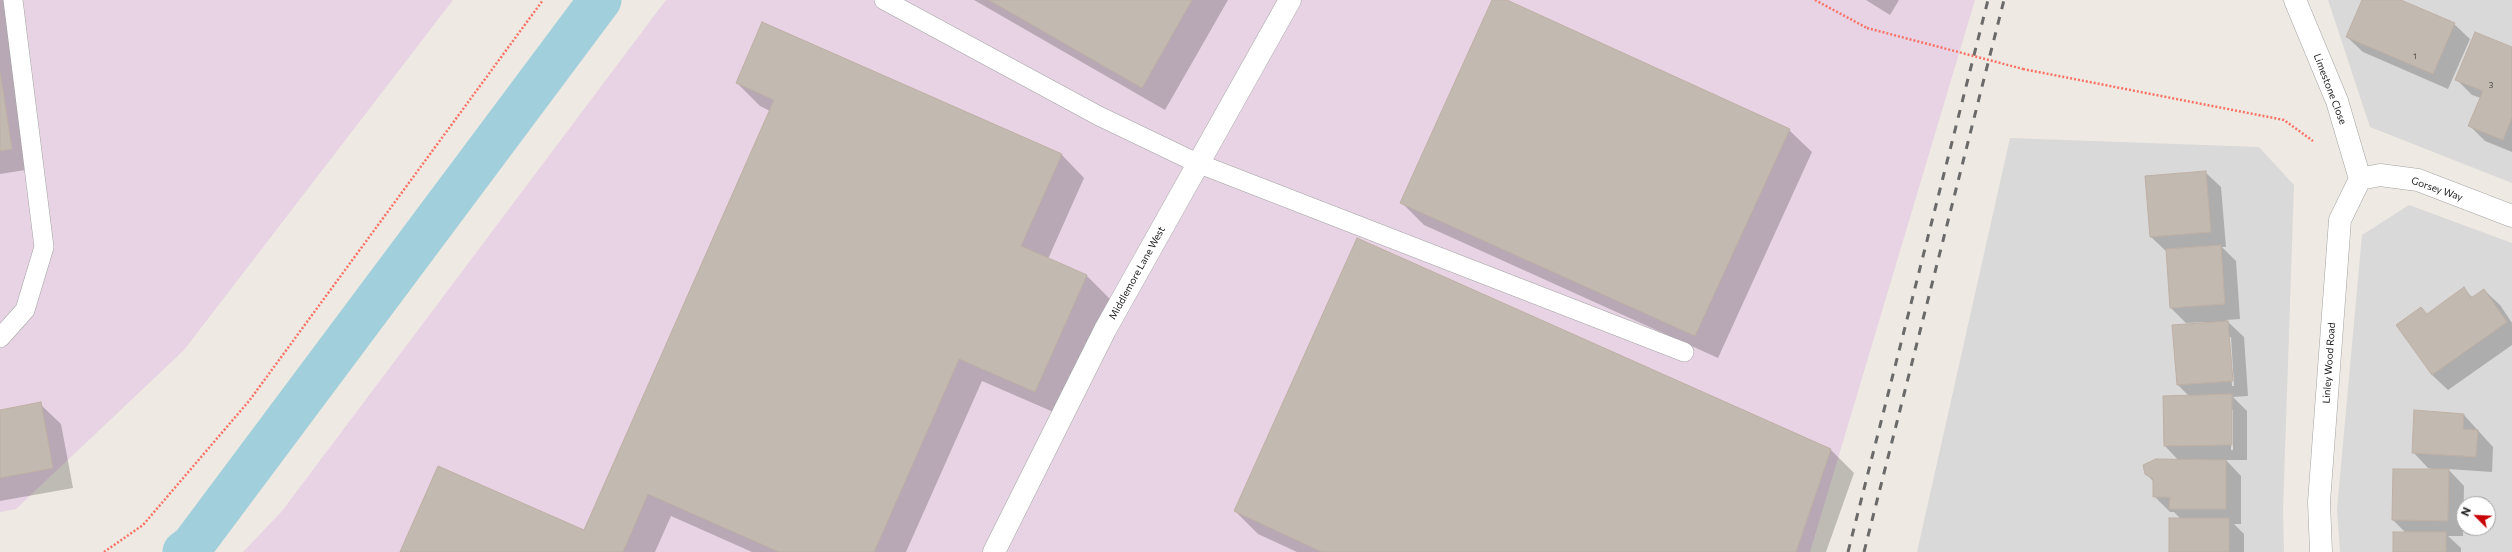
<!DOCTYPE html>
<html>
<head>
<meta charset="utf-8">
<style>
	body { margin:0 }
	#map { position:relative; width:2512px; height:552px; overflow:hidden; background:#eee9e2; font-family:Commissioner,sans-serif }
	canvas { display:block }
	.north { position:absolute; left:2456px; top:496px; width:40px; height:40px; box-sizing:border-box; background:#fff; border:1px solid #a4a4a4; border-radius:50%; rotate:294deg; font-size:11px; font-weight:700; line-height:16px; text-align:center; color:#1c1c1c }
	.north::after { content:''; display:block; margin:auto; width:14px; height:18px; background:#c80004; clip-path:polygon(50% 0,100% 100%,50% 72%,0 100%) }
</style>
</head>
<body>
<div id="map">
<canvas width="2512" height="552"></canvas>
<div class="north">N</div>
</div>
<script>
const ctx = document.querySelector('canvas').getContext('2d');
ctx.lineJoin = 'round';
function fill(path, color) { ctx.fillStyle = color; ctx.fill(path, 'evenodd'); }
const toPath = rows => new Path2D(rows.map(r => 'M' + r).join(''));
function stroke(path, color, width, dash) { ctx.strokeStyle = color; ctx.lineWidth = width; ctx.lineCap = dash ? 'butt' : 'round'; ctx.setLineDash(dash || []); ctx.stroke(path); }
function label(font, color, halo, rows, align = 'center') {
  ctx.font = font + ' Commissioner,sans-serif'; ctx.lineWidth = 3.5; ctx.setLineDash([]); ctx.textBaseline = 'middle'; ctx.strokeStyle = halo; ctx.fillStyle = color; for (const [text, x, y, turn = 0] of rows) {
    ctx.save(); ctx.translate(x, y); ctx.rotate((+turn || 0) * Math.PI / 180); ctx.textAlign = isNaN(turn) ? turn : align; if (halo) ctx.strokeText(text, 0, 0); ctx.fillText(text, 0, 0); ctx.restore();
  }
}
fill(toPath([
	[2328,0,2512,0,2512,183,2370,127],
	[2010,138,2259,147,2294,185,2283,510,2284,552,1917,552],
	[2409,205,2512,243,2512,552,2340,552,2337,509,2362,235],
	[2464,504,2488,504,2488,528,2464,528]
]), '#dad9d9');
fill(toPath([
	[0,0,453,0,184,350,16,509,0,512],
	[666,0,1975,0,1810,552,243,552,282,511]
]), '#e7d3e4');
fill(toPath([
	[0,0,5,0,32,169,0,174],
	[974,0,1228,0,1165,110],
	[1493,0,1504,0,1789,130,1812,152,1718,358,1424,225,1401,202],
	[1866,0,1899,0,1890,15],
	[2363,0,2398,0,2454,24,2470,39,2448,89,2363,52,2347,37],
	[763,23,1062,155,1084,178,1048,259,1087,276,1110,299,1058,414,982,381,906,552,752,552,671,516,655,552,401,552,584,532,770,111,760,106,737,83],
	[2512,48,2512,152,2485,141,2469,125,2481,98,2472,95,2456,79],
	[2205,172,2221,187,2226,247,2222,247,2236,261,2240,319,2226,320,2244,337,2248,396,2233,397,2247,411,2247,460,2226,460,2241,476,2241,524,2234,524,2244,534,2244,552,2170,552,2181,519,2174,512,2170,512,2154,496,2154,482,2146,474,2179,461,2165,446,2189,396,2178,385,2206,324,2206,322,2186,323,2171,308,2167,252,2151,237],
	[2229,337,2231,337,2234,386,2232,386],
	[2231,410,2233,410,2233,450,2231,450],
	[1357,239,1831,450,1854,473,1826,552,1297,552,1258,534,1235,511],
	[2464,289,2473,298,2484,290,2500,305,2512,323,2512,345,2448,390,2432,375,2428,315],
	[40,404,61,424,73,488,0,501,0,411],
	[2415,411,2464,415,2493,447,2492,472,2448,469,2464,486,2463,536,2448,536,2461,548,2461,552,2394,552,2406,533,2393,520,2437,470,2428,468,2413,452]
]), '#0003');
stroke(toPath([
	[184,552,192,546,600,0]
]), '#a1d0dc', 43);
const building = toPath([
	[989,0,1192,0,1142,88,989,0],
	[1492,0,1507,0,1790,129,1695,336,1400,203,1492,0],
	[2362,0,2401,0,2455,23,2433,74,2346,37,2362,0],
	[762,22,1062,154,1021,246,1087,275,1035,392,959,359,874,552,779,552,648,494,623,552,400,552,438,466,584,530,774,100,736,83,762,22],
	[2475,32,2512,47,2512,117,2503,140,2468,126,2483,91,2455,80,2475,32],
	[0,72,12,149,0,151,0,72],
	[2206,171,2211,232,2150,237,2145,176,2206,171],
	[1357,238,1831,449,1796,552,1322,552,1234,511,1357,238],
	[2221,245,2225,304,2170,308,2166,249,2221,245],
	[2464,287,2471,298,2484,289,2507,322,2432,375,2396,325,2421,307,2427,314,2464,287],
	[2228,321,2233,381,2177,385,2172,325,2228,321],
	[2232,394,2232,445,2164,446,2163,396,2232,394],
	[41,402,53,468,0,478,0,410,41,402],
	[2414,410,2464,414,2463,429,2478,430,2476,457,2412,453,2414,410],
	[2156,459,2226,460,2226,509,2169,509,2170,497,2153,497,2153,479,2145,474,2143,465,2156,459],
	[2393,469,2449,469,2448,521,2392,520,2393,469],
	[2169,518,2229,518,2229,552,2169,552,2169,518],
	[2393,532,2446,532,2446,552,2393,552,2393,532]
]);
fill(building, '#c2b9b1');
stroke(building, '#bfb0a4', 1);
const lane = toPath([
	[884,0,1099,116,1197,163,1684,352],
	[0,338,25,310,44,247,13,0]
]);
const street = toPath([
	[2295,0,2337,101,2360,179],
	[2360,179,2380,175,2418,180,2512,216],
	[994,552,1105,330,1290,0],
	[2321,552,2319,502,2340,220,2360,179]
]);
stroke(lane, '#a3a3a3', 20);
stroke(street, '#a3a3a3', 23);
stroke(toPath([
	[1815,0,1867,28],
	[2023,69,2284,120,2313,141],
	[104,552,143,525,249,401,543,0]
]), '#fa7266', 2.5, [2, 2]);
stroke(lane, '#fff', 19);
stroke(street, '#fff', 22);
stroke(toPath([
	[1848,552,1988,0],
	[1864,552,2004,0]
]), '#6a6a6a', 3, [8, 8]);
stroke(toPath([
	[1867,28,2023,69]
]), '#fa7266', 2.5, [2, 2]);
label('8px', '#464341', null, [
	["1",2415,56],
	["3",2491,85]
]);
label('10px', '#1c1c1c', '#fff', [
	["Limestone Close",2330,89,69],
	["Gorsey Way",2437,189,19],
	["Middlemore Lane West",1137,273,-61],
	["Linley Wood Road",2329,363,-86]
]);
</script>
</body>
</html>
